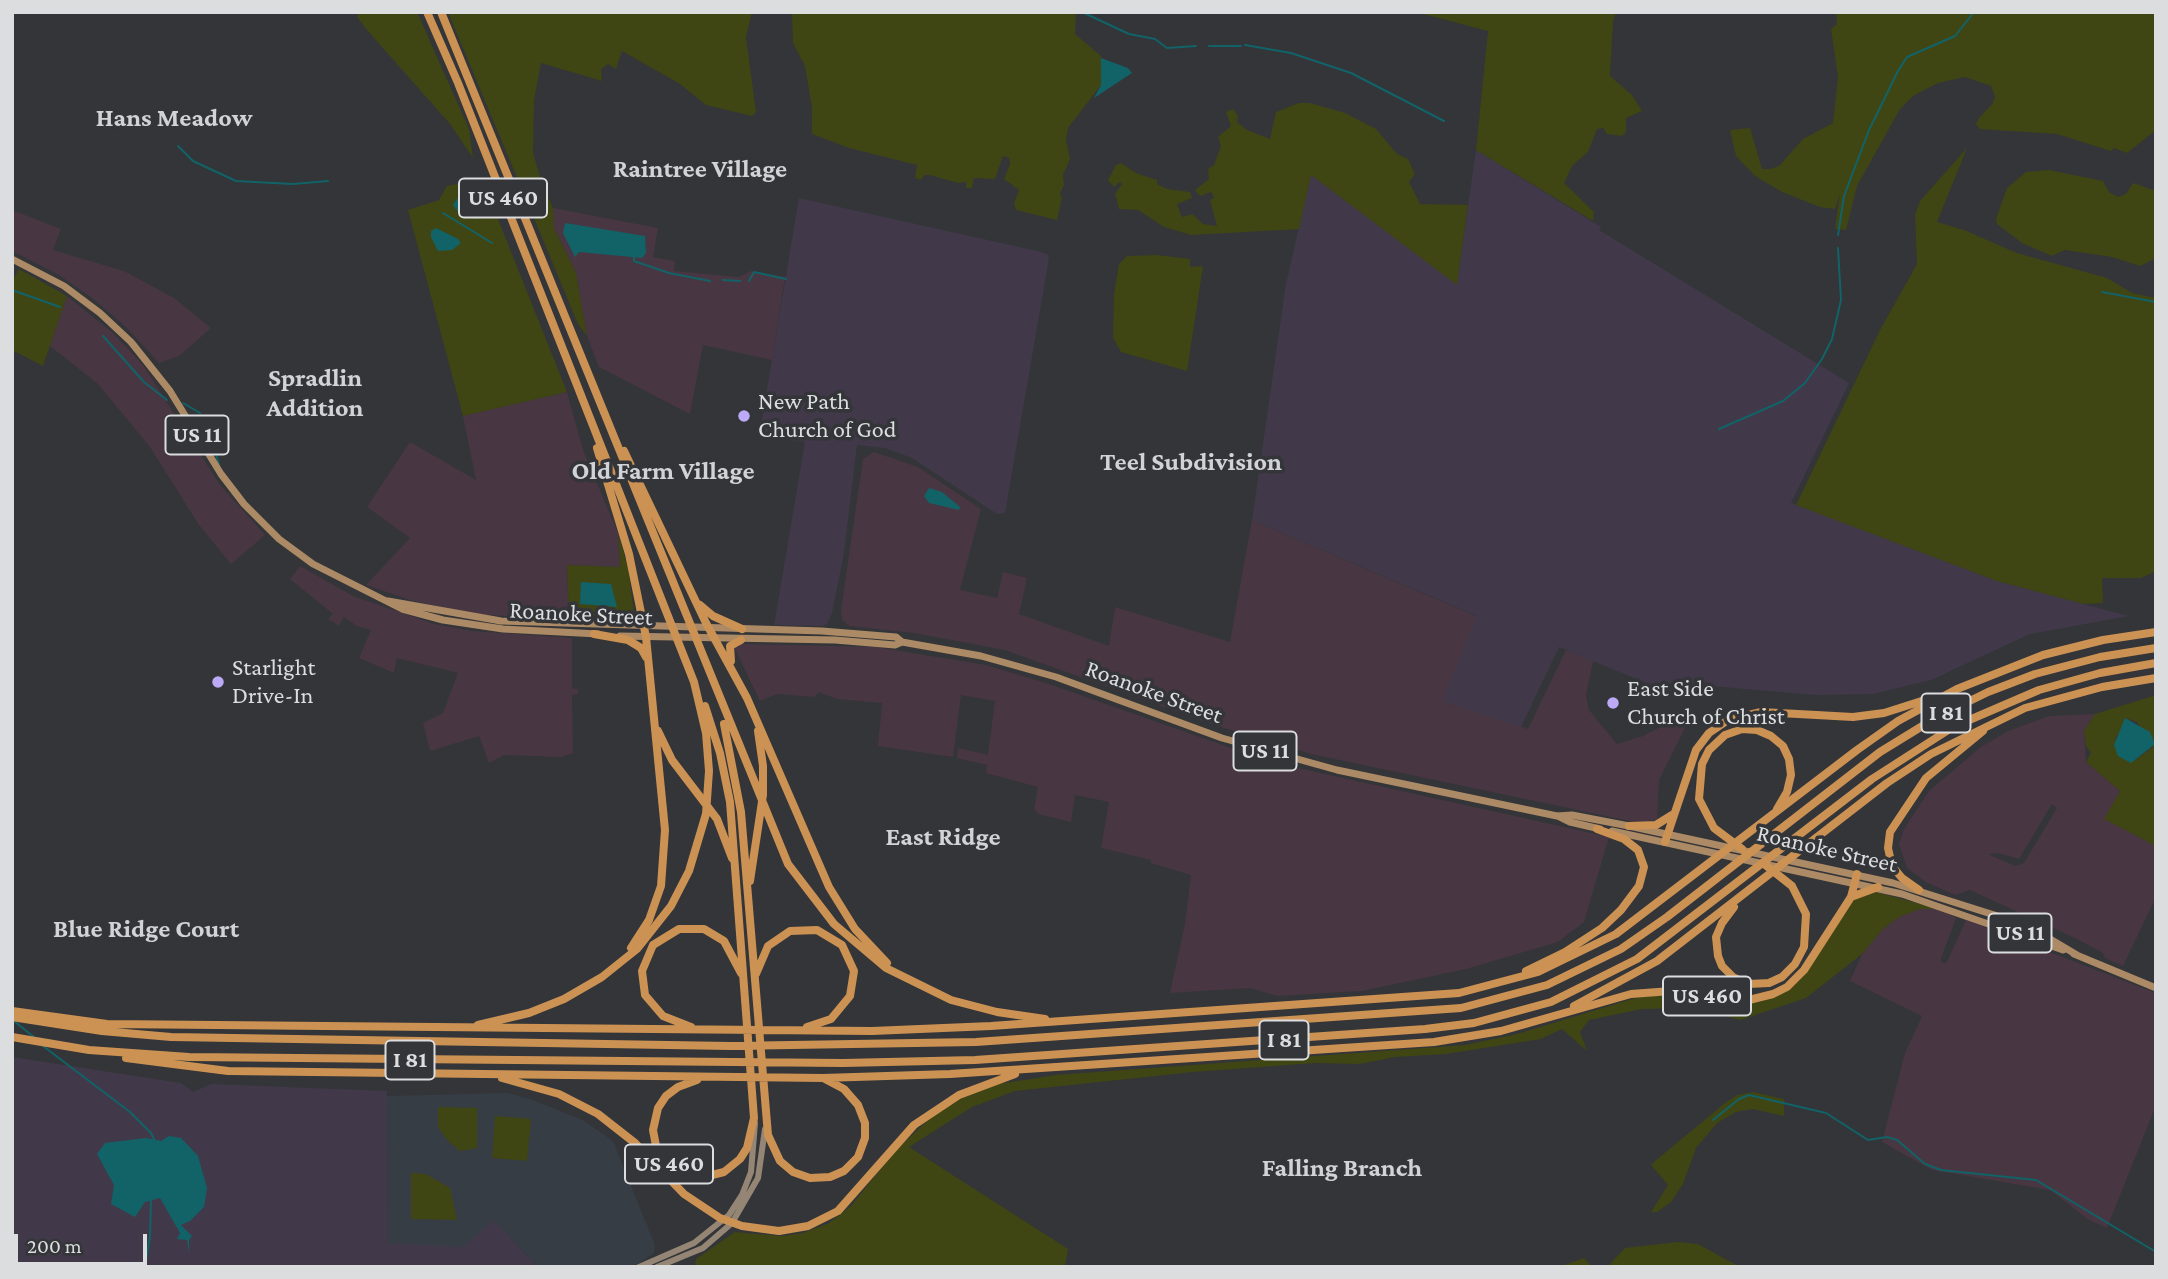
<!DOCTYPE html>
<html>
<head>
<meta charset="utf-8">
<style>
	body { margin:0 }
	#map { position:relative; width:2168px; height:1279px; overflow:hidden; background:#333538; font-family:"Crimson Pro",serif }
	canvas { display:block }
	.frame { position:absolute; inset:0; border:14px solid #dbdddf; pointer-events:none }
	.scale { position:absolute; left:14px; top:1234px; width:133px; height:32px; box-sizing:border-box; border:4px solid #dbdddf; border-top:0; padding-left:9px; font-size:21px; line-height:24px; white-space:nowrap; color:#dbdddf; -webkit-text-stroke:5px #333538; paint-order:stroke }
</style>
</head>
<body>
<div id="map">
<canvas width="2168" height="1279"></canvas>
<div class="frame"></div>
<div class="scale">200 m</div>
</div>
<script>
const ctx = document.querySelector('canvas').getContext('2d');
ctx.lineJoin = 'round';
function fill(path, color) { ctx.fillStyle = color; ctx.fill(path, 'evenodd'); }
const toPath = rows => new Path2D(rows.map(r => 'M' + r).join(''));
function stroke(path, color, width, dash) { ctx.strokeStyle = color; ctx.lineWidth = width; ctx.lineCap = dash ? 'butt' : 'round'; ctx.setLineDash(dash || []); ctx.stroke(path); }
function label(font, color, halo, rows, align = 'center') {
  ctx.font = font + ' "Crimson Pro",serif'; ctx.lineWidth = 7; ctx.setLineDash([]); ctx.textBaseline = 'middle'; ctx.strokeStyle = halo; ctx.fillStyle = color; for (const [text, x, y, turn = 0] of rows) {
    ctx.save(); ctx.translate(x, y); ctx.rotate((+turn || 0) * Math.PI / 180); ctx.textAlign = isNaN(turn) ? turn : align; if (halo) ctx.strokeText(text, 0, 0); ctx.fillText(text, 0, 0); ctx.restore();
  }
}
fill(toPath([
	[553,208,658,228,653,257,675,261,674,271,739,277,751,271,785,277,772,360,703,345,690,414,599,367,587,336,576,273,554,228],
	[12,210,61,229,53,250,124,271,174,298,211,328,179,356,159,363,125,326,92,298,59,275,12,251],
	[67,296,113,333,143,365,220,485,265,535,231,564,199,525,150,447,98,384,50,346],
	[567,392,583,450,618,533,620,567,567,565,569,620,473,614,413,601,366,585,410,538,367,507,410,442,476,480,463,416],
	[874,452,918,467,981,509,960,590,997,598,1003,572,1027,578,1019,614,1109,646,1115,607,1230,642,1252,520,1478,617,1442,701,1528,729,1566,650,1593,661,1586,695,1589,710,1617,744,1643,736,1694,710,1659,780,1657,820,1635,822,1311,754,1208,723,1005,650,914,633,849,626,842,620,841,610,863,459],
	[300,566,353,596,434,624,472,631,572,638,572,688,578,689,578,694,572,695,573,753,561,757,504,755,489,763,479,736,430,751,423,723,443,713,458,673,397,658,394,673,359,658,371,630,357,626,344,617,339,626,328,619,333,614,290,579],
	[742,644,876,647,986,665,1049,684,1271,762,1609,837,1584,922,1558,942,1466,969,1362,991,1277,996,1250,988,1170,993,1185,924,1191,875,1151,863,1151,860,1101,848,1109,802,1075,795,1071,822,1038,814,1034,809,1038,787,986,773,987,765,957,758,958,748,988,755,995,701,961,695,953,757,878,746,882,703,837,699,818,692,815,697,777,694,760,701,734,647],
	[2095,714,2084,731,2086,762,2120,791,2105,819,2156,846,2156,897,2123,966,2105,958,2103,953,2077,939,1970,890,1955,895,1926,882,1907,868,1899,844,1904,829,1929,791,1981,747,2008,731,2049,716],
	[2052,804,2057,808,2024,863,2015,866,1988,854,1998,853,2019,859],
	[1920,909,1939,909,1956,918,1940,961,1946,964,1966,920,2156,993,2156,1105,2107,1228,2089,1220,2050,1190,1932,1170,1882,1142,1905,1053,1922,1016,1850,981,1862,954,1882,930,1899,917]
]), '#483742');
fill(toPath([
	[1476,150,1601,227,1599,230,1849,383,1791,503,1997,581,2129,616,2030,634,1931,680,1873,694,1817,695,1710,686,1700,682,1687,700,1559,647,1521,727,1442,701,1477,616,1252,520,1286,284,1311,175,1457,284],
	[799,198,1037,251,1047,254,1049,258,1005,513,997,514,912,458,885,448,857,445,844,553,832,613,827,624,823,626,774,625,805,442,759,437],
	[12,1057,181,1083,193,1092,211,1084,387,1091,388,1243,494,1220,538,1267,12,1267]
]), '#413949');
fill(toPath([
	[508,1093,530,1099,583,1120,613,1141,655,1245,654,1253,633,1267,538,1267,494,1220,463,1247,388,1243,387,1096]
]), '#363d45');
fill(toPath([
	[359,12,417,12,469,129,473,158,450,124,367,30,357,17],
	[448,12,752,12,746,37,756,112,752,116,706,105,680,84,622,51,616,69,608,64,601,69,602,81,541,63,534,100,533,153,543,187,553,208,554,228,576,273,587,336,578,324],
	[792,12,1076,12,1075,34,1101,56,1101,85,1068,128,1066,139,1070,159,1063,175,1064,185,1060,193,1062,198,1057,220,1016,210,1014,203,1019,190,1004,179,1010,164,1009,158,1003,156,995,179,974,178,972,188,966,188,966,182,958,183,930,175,924,175,921,180,915,178,917,165,849,148,812,134,812,108,805,66,793,43],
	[1416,12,1624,12,1615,15,1613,21,1610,76,1632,95,1642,111,1626,118,1626,132,1622,136,1607,134,1603,128,1597,129,1588,152,1572,166,1564,183,1594,212,1593,221,1476,150,1488,31],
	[1836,12,2156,12,2156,130,2127,153,2114,148,2111,151,2057,134,1980,129,1976,124,1979,118,1993,103,1995,96,1991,86,1965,77,1938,83,1913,96,1900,109,1857,186,1846,230,1835,229,1840,194,1835,209,1820,207,1782,192,1755,176,1736,156,1730,130,1750,128,1762,169,1770,169,1779,166,1803,139,1833,123,1838,77,1831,29,1837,24],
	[1299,103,1310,103,1345,113,1376,129,1397,154,1408,159,1415,174,1409,182,1420,204,1468,205,1457,285,1311,175,1299,229,1191,235,1164,227,1138,210,1119,209,1115,194,1122,184,1120,182,1114,187,1108,180,1116,165,1121,163,1136,173,1157,180,1157,184,1167,189,1190,192,1192,198,1177,204,1181,215,1183,217,1192,214,1203,224,1217,226,1210,200,1214,198,1211,192,1200,196,1195,190,1209,179,1208,169,1214,165,1221,146,1218,137,1231,126,1226,112,1233,109,1238,116,1237,122,1247,130,1270,139,1276,112],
	[1967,148,1937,222,1964,230,2017,253,2107,278,2132,293,2156,298,2156,571,2141,578,2102,578,2103,603,2084,604,1997,581,1796,505,1880,330,1917,264,1915,215,1920,201],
	[2049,170,2103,181,2109,192,2118,197,2126,194,2133,183,2156,191,2156,258,2140,266,2112,257,2065,250,2052,256,2022,243,1997,224,1996,219,2007,188,2026,172],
	[482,179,567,392,463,416,408,210,439,200,447,186],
	[1157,255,1190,259,1190,267,1203,266,1187,371,1121,352,1113,338,1114,294,1119,264,1127,256],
	[19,269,67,296,43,366,12,350,12,282],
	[618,533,628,568,635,620,629,622,569,620,567,565,620,567],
	[2156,695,2156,846,2104,819,2120,791,2086,762,2091,753,2086,746,2084,731,2095,714],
	[2125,718,2137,722,2153,747,2135,760,2115,738,2124,728],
	[1876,892,1939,909,1920,909,1899,917,1882,930,1862,954,1806,998,1740,1020,1696,1008,1642,1009,1589,1020,1580,1032,1587,1051,1562,1029,1541,1039,1446,1054,1395,1057,1360,1064,1315,1063,1193,1072,1015,1091,972,1107,909,1147,1068,1249,1065,1267,698,1267,695,1264,696,1259,735,1232,782,1236,803,1233,829,1223,850,1207,897,1149,927,1121,958,1100,998,1084,1056,1075,1465,1045,1517,1034,1642,996,1670,995,1739,1003,1760,1002,1784,992,1799,981,1854,900,1862,895],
	[1753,1092,1784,1099,1784,1116,1753,1109,1736,1112,1717,1123,1696,1148,1683,1184,1671,1202,1657,1212,1651,1212,1668,1185,1651,1165,1655,1161,1725,1103,1737,1095],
	[438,1107,477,1108,477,1148,460,1151,448,1141,438,1127],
	[495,1116,531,1119,527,1161,492,1158],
	[411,1173,426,1174,450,1188,457,1220,411,1219],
	[1678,1242,1698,1244,1740,1267,1559,1267,1584,1258,1592,1267,1608,1266,1625,1248]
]), '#404514');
fill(toPath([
	[1101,58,1128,68,1132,73,1094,98,1101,85],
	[472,192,483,210,483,216,476,219,459,213,453,205,461,193],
	[565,223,645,236,646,253,642,258,579,252,575,257,563,233],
	[436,228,458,239,461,243,452,250,438,251,431,237,431,231],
	[929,488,942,492,960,507,959,510,929,503,924,496],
	[581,582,611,584,617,607,580,604],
	[2125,718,2150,732,2155,744,2131,763,2118,756,2114,745],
	[169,1136,181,1138,198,1156,207,1188,204,1207,190,1221,181,1225,192,1236,189,1240,189,1254,187,1240,177,1239,180,1233,160,1198,145,1202,135,1217,111,1204,114,1185,97,1154,105,1143,146,1138,161,1141]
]), '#116368');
stroke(toPath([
	[1082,12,1129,34,1155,39,1167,48,1196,46],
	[1245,45,1291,53,1351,73,1444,121],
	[1209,46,1241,46],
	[178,146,193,161,236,181,293,184,328,181],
	[443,213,492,243],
	[1838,235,1844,196,1869,130,1898,71,1907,57,1955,36,1974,12],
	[634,257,634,261,669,273,710,281],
	[723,280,740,281],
	[749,281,754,272,786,279],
	[12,290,60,307],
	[2102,292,2156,302],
	[103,336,144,382,167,400],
	[183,403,200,413],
	[204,417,219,464],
	[1719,429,1783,401,1805,383,1822,359,1832,339,1841,300,1838,248],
	[14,1021,34,1037],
	[43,1046,130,1112,151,1133,155,1141],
	[1713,1120,1739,1099,1749,1095,1826,1113,1868,1140,1887,1137,1897,1140,1925,1164,1941,1170,2036,1180,2156,1252],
	[145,1267,150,1237,151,1198]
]), '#116368', 2);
stroke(toPath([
	[639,1267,694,1243,729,1215,742,1195,751,1172,755,1123],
	[657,1267,703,1248,732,1223,758,1178,765,1129]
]), '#948575', 6);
stroke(toPath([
	[12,259,64,286,100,313,131,342,170,391,221,474,244,504,279,539,313,564,402,609,443,620,503,629,598,634],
	[388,601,501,621,822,631,896,637,902,642,981,656,1056,677,1222,738,1337,770,1557,816,1572,815,1629,826,1893,883,2007,919,2045,936,2077,955],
	[620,636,835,640,895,645,902,642],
	[1558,816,1570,822,1600,829],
	[1612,831,1902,894,2063,950],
	[2074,954,2156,988]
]), '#ac8a66', 7);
stroke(toPath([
	[427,12,458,83,694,682,706,733,709,771,706,814,689,871,671,906,637,949,602,977,564,999,529,1013,478,1025],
	[441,12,788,864,834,924,886,968,951,1000,997,1012,1045,1019],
	[597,448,629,554,646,637,665,830,661,886,649,920,631,948],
	[624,451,706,623,747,698,829,887,855,929,887,963],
	[700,605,713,616,742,629],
	[594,634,628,640,641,648,646,657],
	[731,661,730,646,741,640],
	[724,724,741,812,768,1135,780,1161,793,1172,810,1178,830,1177,844,1171,858,1157,865,1138,865,1123,858,1105,844,1089,825,1079],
	[658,731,672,760,717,819,732,858],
	[1629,826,1656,825,1672,815],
	[1665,842,1696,750,1709,733,1728,720,1761,712,1853,717,1884,713,1931,698],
	[1742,849,1714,828,1699,799,1702,764,1709,750,1725,735,1742,729,1757,730,1771,736,1783,746,1789,759,1791,775,1787,792,1777,809],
	[750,881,763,795,763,766,758,731],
	[1919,890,1902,878,1892,866,1888,848,1890,832,1926,778,1983,731],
	[1851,897,1878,887],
	[1734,907,1722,923,1716,937,1718,956,1722,966,1733,977,1748,984,1769,983,1782,977,1795,964,1804,947,1806,914,1792,886,1763,863],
	[1526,971,1565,952,1602,928,1621,910,1639,886,1644,867,1638,850,1624,839,1597,829],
	[756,974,768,946,790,931,817,930,842,945,854,971,850,996,831,1019,807,1027],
	[1574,1006,1657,961,1887,783,1931,754,2025,708,2102,687,2156,678],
	[12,1011,107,1024,872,1031,991,1026,1459,993,1538,972,1616,934,1857,750,1898,721,1957,689,2043,655,2103,640,2156,632],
	[12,1017,102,1031,171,1037,730,1046,976,1042,1461,1008,1547,985,1621,949,1667,917,1880,752,1937,717,1988,692,2035,674,2100,657,2156,648],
	[691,1027,663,1016,645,995,642,971,653,945,679,929,704,929,724,941,741,973],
	[12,1037,89,1050,189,1057,843,1063,975,1060,1425,1029,1474,1023,1551,1002,1637,959,1872,779,1953,727,2039,690,2100,673,2156,663],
	[126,1058,228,1071,823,1078,950,1074,1434,1042,1501,1031,1631,994,1671,991,1749,1000,1773,994,1787,987,1804,970,1851,897,1857,874],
	[502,1078,559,1094,598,1114,635,1143,684,1194,720,1218,742,1226,779,1231,808,1226,838,1211,914,1125,959,1095,1015,1074],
	[697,1080,678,1087,666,1096,658,1108,653,1130,656,1146,666,1161,680,1172,704,1177,724,1172,740,1159,747,1148,754,1118,730,802,720,753,705,706]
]), '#cc9253', 8);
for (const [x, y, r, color] of [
	[744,416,7,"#bcaaf6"],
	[218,682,7,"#bcaaf6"],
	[1613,703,7,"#bcaaf6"]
]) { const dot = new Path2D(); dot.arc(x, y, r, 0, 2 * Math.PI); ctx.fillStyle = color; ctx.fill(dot); stroke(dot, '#333538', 2.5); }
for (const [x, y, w] of [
	[503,198,88],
	[197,435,63],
	[1946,713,49],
	[1265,751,63],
	[2020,933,63],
	[1707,996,88],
	[1284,1040,49],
	[410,1060,49],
	[669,1164,88]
]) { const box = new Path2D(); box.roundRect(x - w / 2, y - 19.5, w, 39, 5); ctx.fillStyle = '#333538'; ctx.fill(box); stroke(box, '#dbdddf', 2); }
label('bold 23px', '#dbdddf', null, [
	["US 460",503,198],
	["US 11",197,435],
	["I 81",1946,713],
	["US 11",1265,751],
	["US 11",2020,933],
	["US 460",1707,996],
	["I 81",1284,1040],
	["I 81",410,1060],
	["US 460",669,1164]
]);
label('24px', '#dbdddf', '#333538', [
	["New Path",758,402],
	["Church of God",758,430],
	["Starlight",232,668],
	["Drive-In",232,696],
	["East Side",1627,689],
	["Church of Christ",1627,717]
], 'left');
label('24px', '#dbdddf', '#333538', [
	["Roanoke Street",581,614,3],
	["Roanoke Street",1154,692,20],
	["Roanoke Street",1827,849,13]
]);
label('bold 26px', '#d0d3d7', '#333538', [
	["Hans Meadow",174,118],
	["Raintree Village",700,169],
	["Spradlin",315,378],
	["Addition",315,408],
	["Teel Subdivision",1191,462],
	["Old Farm Village",663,471],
	["East Ridge",943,837],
	["Blue Ridge Court",146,929],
	["Falling Branch",1342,1168]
]);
</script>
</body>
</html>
